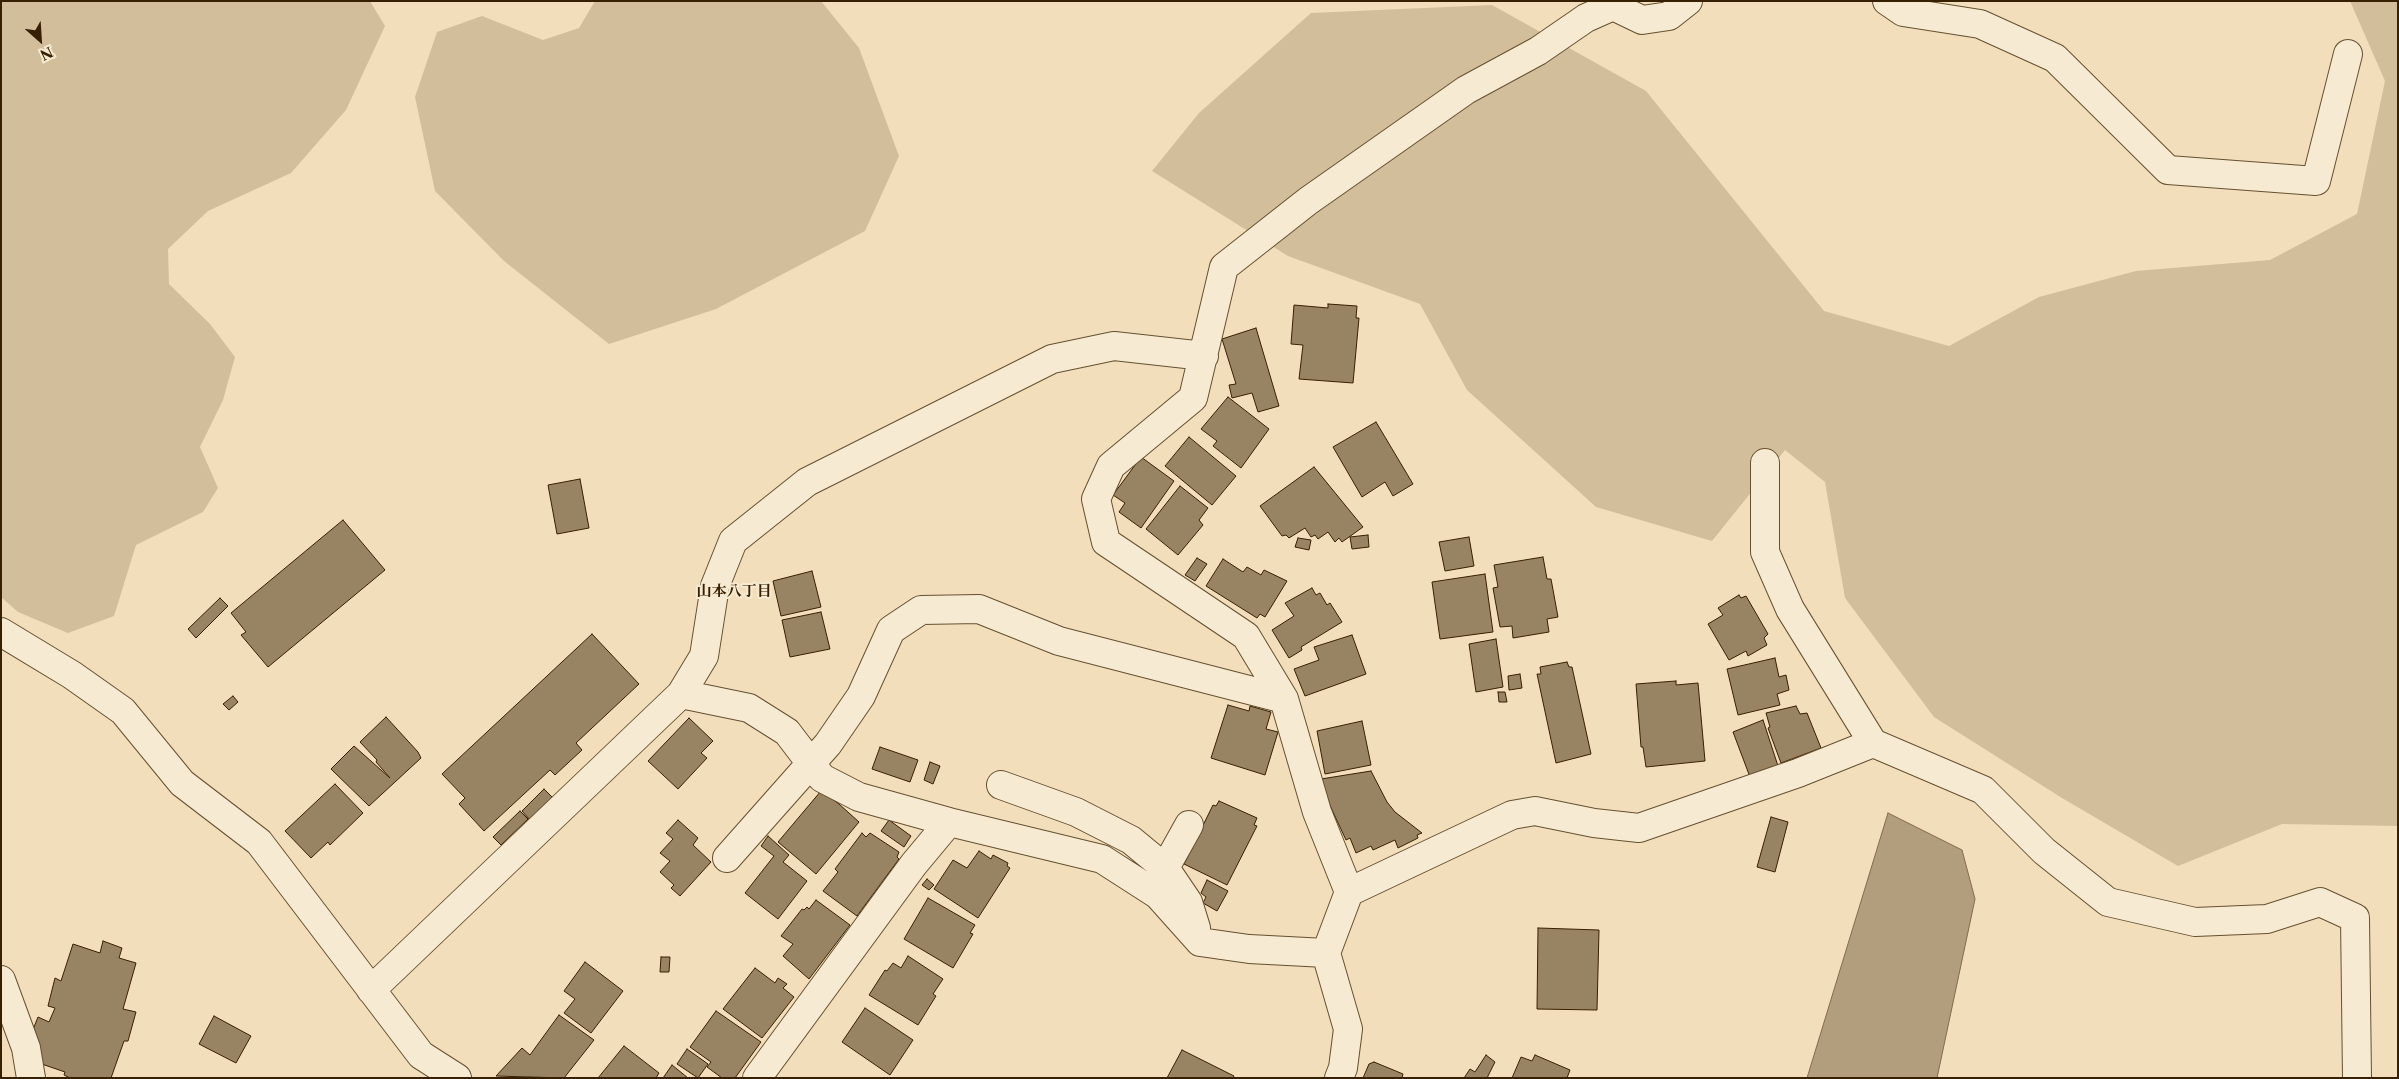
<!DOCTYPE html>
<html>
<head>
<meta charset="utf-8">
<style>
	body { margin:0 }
	#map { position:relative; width:2399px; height:1079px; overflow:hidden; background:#f2debb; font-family:"Libre Caslon Text",serif }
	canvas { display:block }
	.frame { position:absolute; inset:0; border:2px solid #372001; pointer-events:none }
	.north { position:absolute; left:15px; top:15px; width:50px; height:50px; -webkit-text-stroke:4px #f7ead3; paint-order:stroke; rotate:154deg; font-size:14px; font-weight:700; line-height:20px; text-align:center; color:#372001 }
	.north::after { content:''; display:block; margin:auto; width:18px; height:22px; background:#372001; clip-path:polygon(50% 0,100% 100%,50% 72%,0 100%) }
</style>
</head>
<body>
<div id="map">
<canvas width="2399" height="1079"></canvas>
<div class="frame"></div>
<div class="north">N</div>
</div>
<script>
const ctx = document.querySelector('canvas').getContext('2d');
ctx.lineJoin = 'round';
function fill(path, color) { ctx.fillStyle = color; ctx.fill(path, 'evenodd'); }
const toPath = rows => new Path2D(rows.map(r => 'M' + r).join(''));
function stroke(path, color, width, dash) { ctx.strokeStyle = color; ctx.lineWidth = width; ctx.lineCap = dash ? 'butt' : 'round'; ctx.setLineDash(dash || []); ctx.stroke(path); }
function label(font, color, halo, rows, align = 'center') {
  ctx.font = font + ' "Libre Caslon Text","Noto Serif JP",serif'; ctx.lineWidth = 4; ctx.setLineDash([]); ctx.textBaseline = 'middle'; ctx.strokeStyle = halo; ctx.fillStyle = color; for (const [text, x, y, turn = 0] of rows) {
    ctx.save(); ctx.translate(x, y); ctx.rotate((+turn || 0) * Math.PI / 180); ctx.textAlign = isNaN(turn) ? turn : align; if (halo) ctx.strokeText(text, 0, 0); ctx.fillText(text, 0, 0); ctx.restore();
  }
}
fill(toPath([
	[1,1,370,1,385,26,346,110,291,173,208,211,168,249,169,284,210,324,235,357,223,400,200,447,218,488,203,512,136,545,114,616,68,633,18,612,1,597],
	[595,1,821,1,859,48,899,156,865,231,716,309,609,344,504,261,435,191,415,97,437,32,482,16,543,40,579,28],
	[2350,1,2398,1,2398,826,2282,824,2178,866,2062,798,1934,717,1845,598,1825,482,1785,450,1712,541,1596,507,1467,390,1420,304,1288,256,1152,171,1199,113,1311,13,1492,5,1646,91,1824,311,1949,346,2039,297,2136,271,2270,260,2357,214,2385,81]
]), '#d2be9b');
const water = toPath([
	[1888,813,1962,850,1975,899,1937,1078,1807,1078,1888,813]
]);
fill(water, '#b29d7c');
stroke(water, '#816b4b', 1);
const building = toPath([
	[1328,304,1357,306,1356,318,1359,318,1353,383,1299,379,1303,345,1291,344,1294,305,1328,308,1328,304],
	[1256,328,1279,406,1258,412,1252,393,1232,398,1229,385,1236,384,1222,339,1256,328],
	[1228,397,1269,429,1241,468,1213,446,1217,441,1201,429,1228,397],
	[1376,422,1413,484,1393,496,1385,482,1362,497,1333,447,1376,422],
	[1189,437,1236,476,1212,505,1165,466,1189,437],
	[1141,457,1174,481,1141,528,1119,512,1125,503,1113,495,1141,457],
	[1314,467,1363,527,1342,542,1339,538,1335,542,1328,532,1318,539,1315,535,1311,537,1305,528,1289,538,1286,535,1282,536,1260,506,1314,467],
	[580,479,589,528,557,534,548,485,580,479],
	[1180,486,1208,508,1199,520,1203,525,1178,555,1146,529,1180,486],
	[343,520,385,570,268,667,241,635,246,632,231,613,343,520],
	[1368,535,1369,547,1352,549,1350,537,1368,535],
	[1469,537,1474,566,1445,571,1439,542,1469,537],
	[1298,538,1311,540,1309,550,1295,547,1298,538],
	[1543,557,1547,579,1551,579,1558,617,1547,619,1549,632,1513,638,1512,626,1500,627,1493,588,1498,587,1494,565,1543,557],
	[1197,558,1207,564,1195,581,1185,575,1197,558],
	[1223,559,1243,572,1247,567,1261,575,1264,570,1287,581,1265,617,1260,614,1257,618,1206,586,1223,559],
	[812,571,821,607,781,616,773,581,812,571],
	[1485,574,1493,632,1440,639,1432,582,1485,574],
	[1312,588,1316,595,1320,593,1327,605,1330,603,1342,622,1301,647,1302,650,1289,658,1272,630,1294,616,1285,603,1312,588],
	[1739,595,1741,598,1746,596,1768,634,1764,638,1767,645,1748,656,1746,651,1729,660,1708,624,1723,615,1718,608,1739,595],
	[220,598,228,606,196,638,188,629,220,598],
	[821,612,830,649,790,657,782,620,821,612],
	[592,634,639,684,576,743,582,750,555,775,550,770,484,831,459,804,465,798,442,774,592,634],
	[1352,635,1366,674,1305,696,1294,669,1319,660,1314,647,1352,635],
	[1496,639,1503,687,1476,692,1469,644,1496,639],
	[1775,658,1779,677,1786,675,1789,690,1777,694,1780,705,1738,715,1727,669,1775,658],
	[1567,662,1569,667,1572,667,1591,754,1556,763,1537,674,1541,674,1540,667,1567,662],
	[1520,674,1522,688,1509,690,1508,676,1520,674],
	[1676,681,1676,685,1698,683,1705,761,1646,767,1643,747,1641,747,1636,684,1676,681],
	[1498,692,1505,692,1507,702,1499,702,1498,692],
	[233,696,238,702,229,710,223,704,233,696],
	[1228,705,1249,711,1250,706,1271,712,1266,729,1278,732,1265,775,1211,758,1228,705],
	[1796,706,1800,714,1807,713,1821,748,1781,763,1768,728,1770,727,1766,713,1796,706],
	[386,717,418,752,421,758,369,806,331,769,354,746,390,778,376,762,377,760,360,742,386,717],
	[689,718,713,741,701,753,707,758,678,789,648,761,689,718],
	[1763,720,1778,766,1750,777,1733,732,1763,720],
	[1362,721,1371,765,1325,774,1317,731,1362,721],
	[880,747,918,760,910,782,872,769,880,747],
	[930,762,940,766,933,784,924,780,930,762],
	[1371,771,1387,802,1395,812,1422,833,1417,835,1418,838,1398,848,1395,840,1373,850,1371,846,1356,853,1350,838,1346,840,1326,797,1321,779,1371,771],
	[335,784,363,813,330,845,328,842,311,858,285,831,335,784],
	[544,789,553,798,530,820,522,811,544,789],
	[821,791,839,804,859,822,816,874,778,842,821,791],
	[1219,801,1257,818,1254,825,1257,826,1227,885,1184,864,1213,805,1216,806,1219,801],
	[520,811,528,819,501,845,493,837,520,811],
	[1771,817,1788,822,1775,872,1757,867,1771,817],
	[678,820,698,838,693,845,711,862,680,896,671,888,674,885,660,872,670,861,660,853,673,839,666,833,678,820],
	[889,820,911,836,904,847,881,831,889,820],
	[862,833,866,837,870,833,899,852,897,857,899,859,857,916,823,891,838,872,835,869,862,833],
	[768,836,789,855,783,862,807,881,778,919,745,893,774,856,761,846,768,836],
	[979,851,991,859,993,855,1008,863,1007,866,1010,868,978,918,934,889,953,860,967,868,979,851],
	[927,879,934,885,929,890,922,885,927,879],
	[1207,880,1228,891,1217,911,1203,903,1206,897,1201,893,1207,880],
	[928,898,975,925,970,933,973,934,953,968,904,939,928,898],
	[816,900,850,925,809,979,783,956,793,944,781,936,802,909,804,910,807,907,809,909,816,900],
	[1538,928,1599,930,1597,1010,1537,1009,1538,928],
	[103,941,122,948,119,958,136,963,123,1009,136,1012,128,1041,124,1041,111,1078,70,1078,64,1075,65,1072,33,1061,30,1037,38,1017,49,1022,55,1008,48,1006,55,978,61,981,73,944,100,953,103,941],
	[908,956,943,979,933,994,936,996,918,1025,869,995,885,970,887,971,893,963,901,968,908,956],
	[661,957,670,957,669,972,660,972,661,957],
	[585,962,623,991,591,1033,564,1013,575,999,564,991,585,962],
	[755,968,775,983,778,978,787,984,783,988,794,997,762,1038,723,1009,755,968],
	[865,1008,913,1040,890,1075,842,1042,865,1008],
	[716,1011,761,1042,735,1078,722,1078,707,1067,711,1062,690,1047,716,1011],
	[559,1015,594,1040,564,1078,496,1076,522,1048,530,1055,559,1015],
	[214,1016,251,1036,236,1063,199,1044,214,1016],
	[624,1046,659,1073,656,1078,598,1078,624,1046],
	[687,1049,708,1064,698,1078,677,1064,687,1049],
	[1182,1050,1234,1076,1233,1078,1167,1078,1182,1050],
	[1486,1055,1495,1062,1487,1078,1464,1078,1470,1069,1475,1072,1486,1055],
	[1535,1055,1570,1070,1567,1078,1512,1078,1521,1057,1532,1061,1535,1055],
	[1374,1062,1403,1074,1402,1078,1363,1078,1369,1064,1374,1062],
	[672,1065,688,1078,663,1078,672,1065]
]);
fill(building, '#988362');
stroke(building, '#372001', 1);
const minor = toPath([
	[1887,1,1903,12,1980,24,2055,58,2168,170,2316,181,2348,54],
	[1765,463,1765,552,1790,609,1873,743],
	[1,632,72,675,123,711,182,783,259,842,421,1055,457,1078],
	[681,694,749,708,787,732,822,778,859,797,949,822,1102,859,1158,895,1200,942,1249,949,1326,953],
	[1001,785,1076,812,1131,840,1165,868,1188,902,1196,928],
	[727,858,828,744,861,696,891,630,921,610,979,609,1059,641,1284,699],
	[1165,868,1189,825],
	[1349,892,1512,815,1535,811,1594,823,1639,828,1798,773,1873,743,1983,790,2044,851,2108,902,2195,922,2267,919,2320,902,2355,918,2357,1078],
	[1,980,26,1048,31,1078],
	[371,990,681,694,704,656,715,586,733,541,807,482,1052,359,1114,346,1204,356],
	[757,1078,914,864,949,822],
	[1339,1078,1343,1068,1348,1029,1326,953,1349,892,1317,812,1284,699,1246,636,1106,542,1096,499,1111,466,1193,398,1224,267,1308,201,1466,90,1538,51,1586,18,1613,6,1642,20,1669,16,1688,1]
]);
stroke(minor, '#665030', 30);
stroke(minor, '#f7ead3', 28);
label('bold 15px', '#372001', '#f7ead3', [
	["山本八丁目",734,592]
]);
</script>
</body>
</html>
